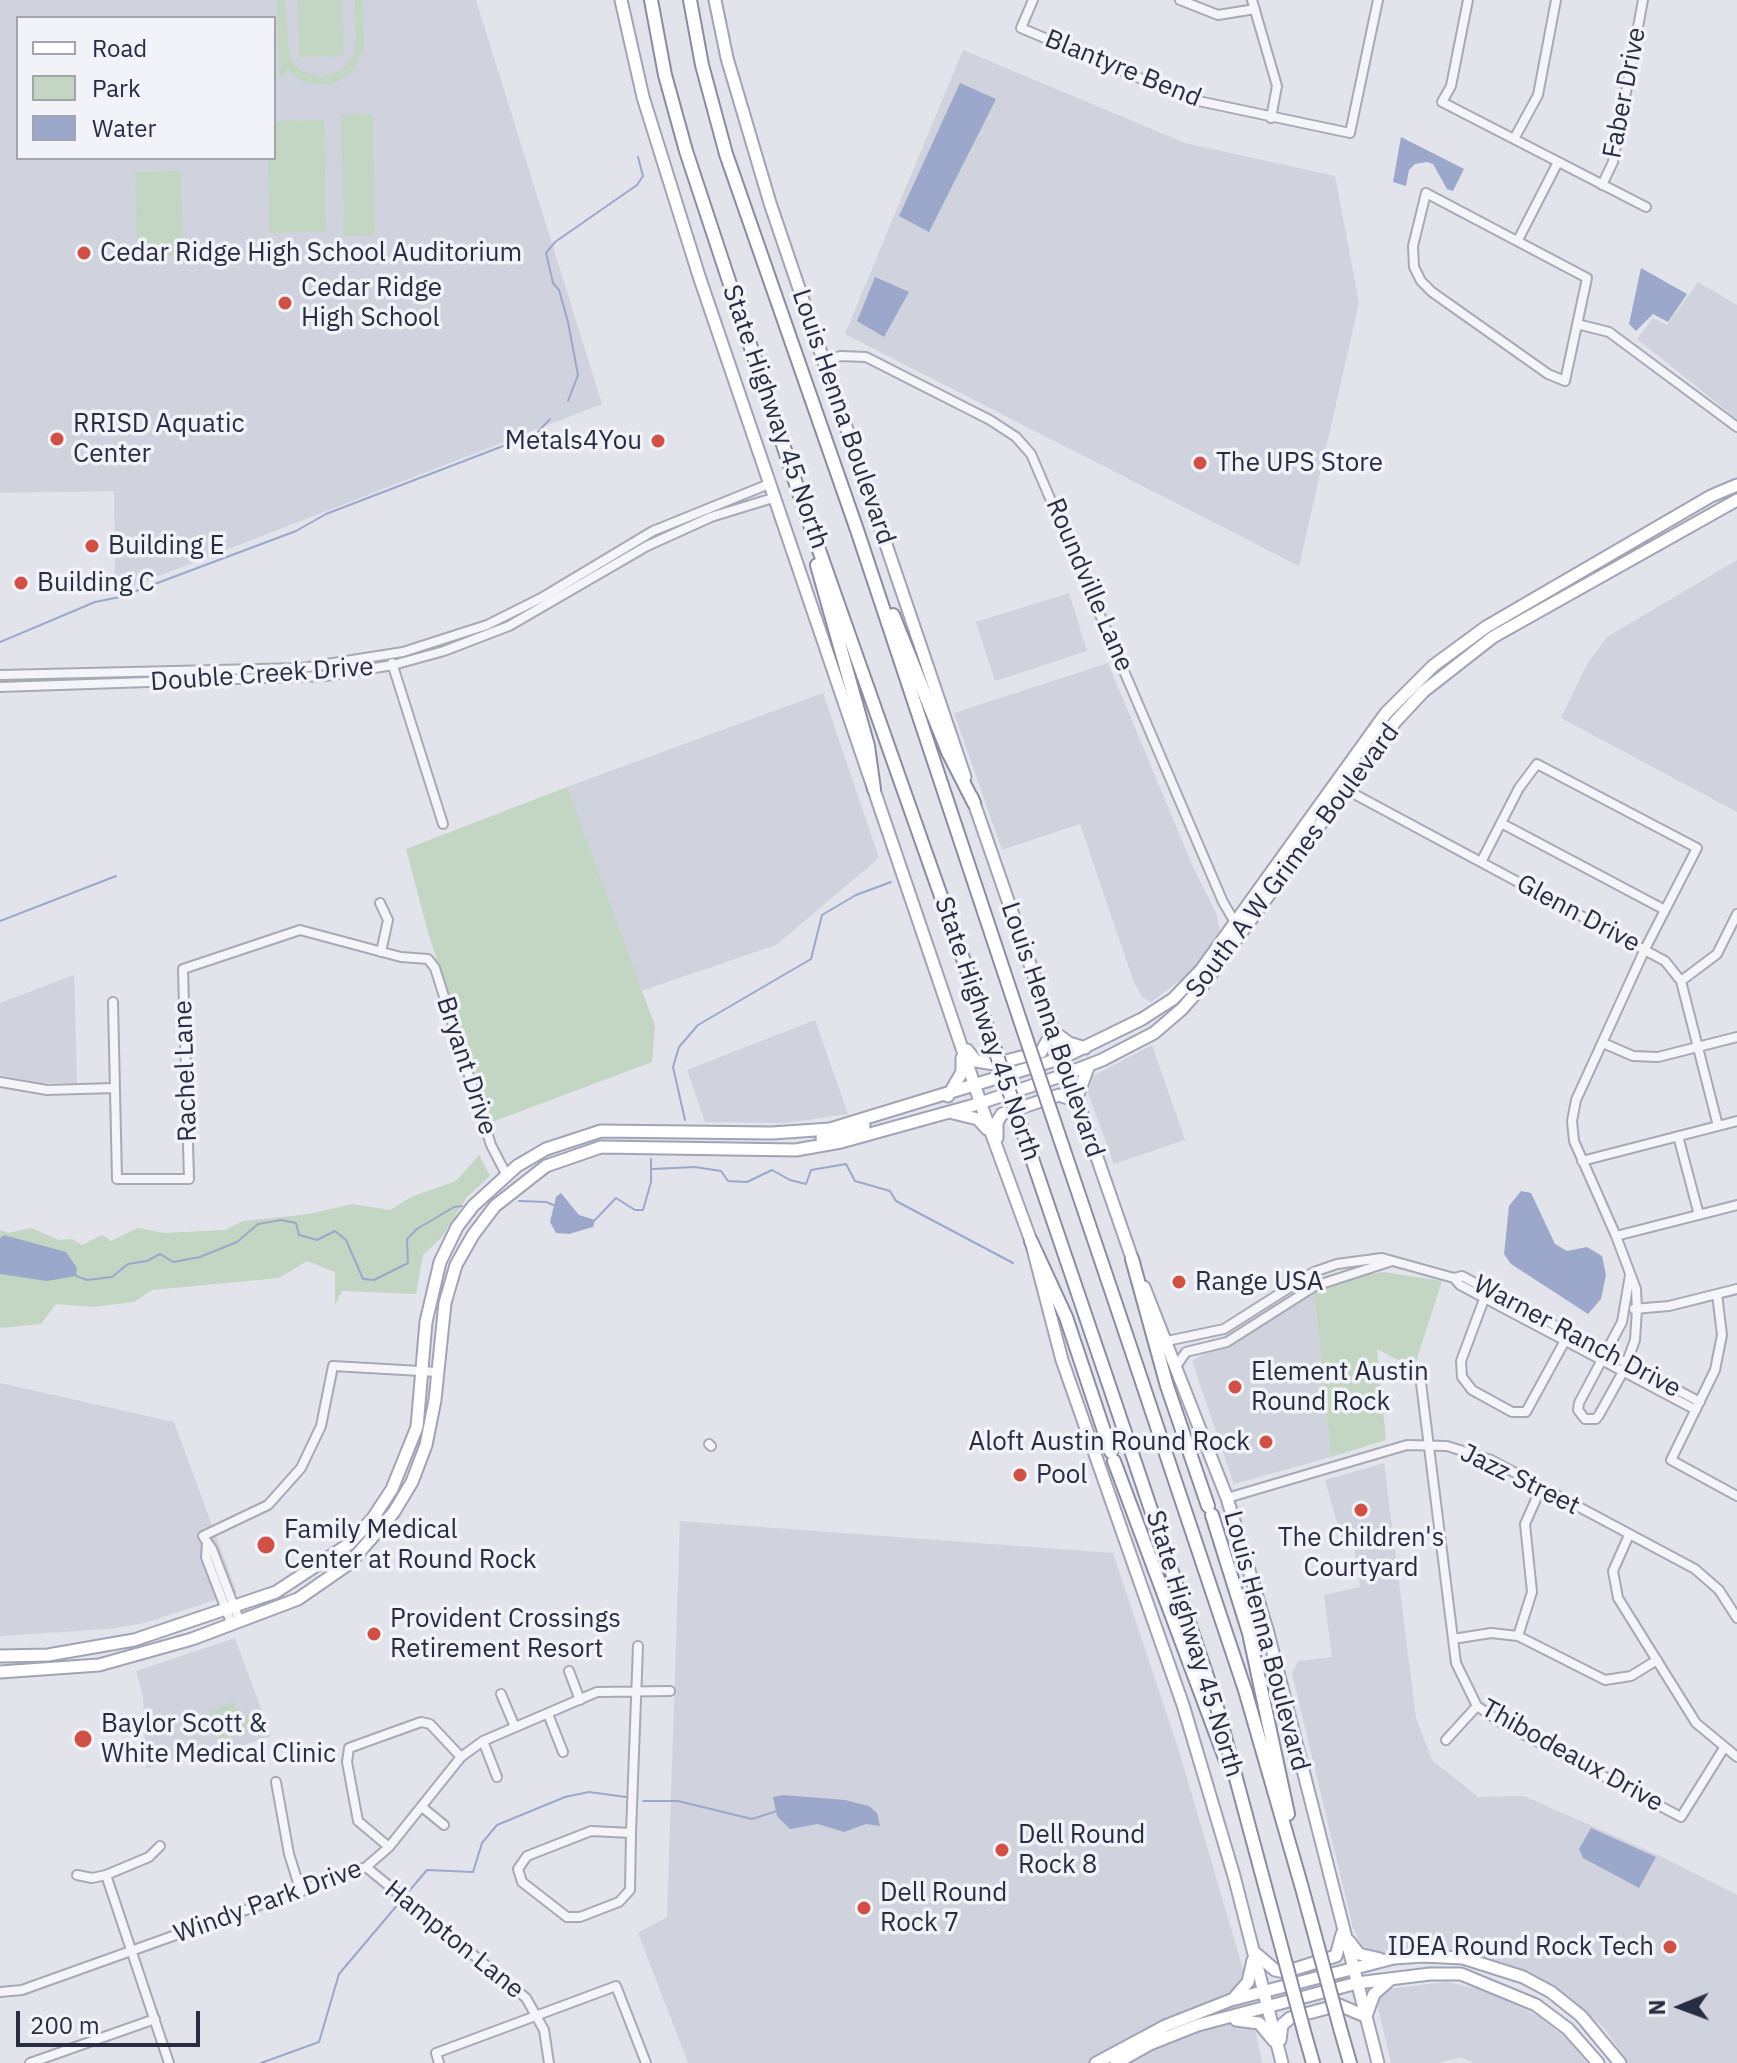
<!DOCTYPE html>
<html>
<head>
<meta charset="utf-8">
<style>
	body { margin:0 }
	#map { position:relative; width:1737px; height:2063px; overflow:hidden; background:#e2e3eb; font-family:"IBM Plex Sans",sans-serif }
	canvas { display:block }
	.legend { position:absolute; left:16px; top:16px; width:260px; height:144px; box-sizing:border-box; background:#f2f3f8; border:2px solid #a2a4b0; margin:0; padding:10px 14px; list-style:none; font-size:24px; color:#292d43 }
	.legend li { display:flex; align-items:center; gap:16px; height:40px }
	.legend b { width:40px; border:2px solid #a2a4b0 }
	.north { position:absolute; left:1641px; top:1967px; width:80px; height:80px; -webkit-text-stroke:6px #f2f3f8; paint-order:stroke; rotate:269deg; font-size:22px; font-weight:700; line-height:32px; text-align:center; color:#292d43 }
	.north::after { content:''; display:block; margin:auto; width:28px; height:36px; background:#292d43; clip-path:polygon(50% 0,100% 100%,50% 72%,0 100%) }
	.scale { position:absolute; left:16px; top:2011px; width:184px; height:36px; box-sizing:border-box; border:4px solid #292d43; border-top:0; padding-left:10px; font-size:24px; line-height:28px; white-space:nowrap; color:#292d43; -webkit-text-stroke:6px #f2f3f8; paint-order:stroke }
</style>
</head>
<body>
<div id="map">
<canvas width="1737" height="2063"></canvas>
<ul class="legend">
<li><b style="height:10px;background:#fff"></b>Road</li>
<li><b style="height:22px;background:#c3d5c3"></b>Park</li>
<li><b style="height:22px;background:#9ca8cb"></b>Water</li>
</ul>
<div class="north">N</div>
<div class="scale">200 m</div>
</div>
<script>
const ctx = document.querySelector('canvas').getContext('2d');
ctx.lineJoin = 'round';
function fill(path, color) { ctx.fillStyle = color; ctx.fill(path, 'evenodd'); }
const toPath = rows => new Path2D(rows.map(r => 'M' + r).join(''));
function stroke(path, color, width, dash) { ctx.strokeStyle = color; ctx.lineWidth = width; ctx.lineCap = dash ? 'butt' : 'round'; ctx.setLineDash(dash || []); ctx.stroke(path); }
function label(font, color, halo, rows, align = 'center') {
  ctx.font = font + ' "IBM Plex Sans",sans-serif'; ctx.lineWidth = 7; ctx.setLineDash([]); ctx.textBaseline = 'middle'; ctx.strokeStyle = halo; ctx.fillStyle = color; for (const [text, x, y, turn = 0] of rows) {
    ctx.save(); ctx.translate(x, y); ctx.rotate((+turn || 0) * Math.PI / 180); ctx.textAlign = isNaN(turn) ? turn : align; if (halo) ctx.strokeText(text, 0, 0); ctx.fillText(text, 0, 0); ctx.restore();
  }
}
fill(toPath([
	[0,0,476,0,602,404,115,593,114,491,0,493],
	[18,18,274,18,274,158,18,158],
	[963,50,1185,143,1335,176,1359,303,1299,566,845,334],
	[1698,282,1737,305,1737,419,1637,339,1653,318,1667,325],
	[1737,560,1737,812,1561,718,1586,666,1607,637],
	[1069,593,1087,651,995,681,976,622],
	[1108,663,1193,867,1216,913,1220,930,1191,972,1151,1002,1142,997,1133,980,1080,824,1002,850,954,713],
	[823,693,879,858,776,945,641,991,567,787],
	[74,975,77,1083,42,1083,0,1075,0,1003],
	[815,1020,848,1114,787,1123,705,1122,687,1070],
	[1152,1045,1185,1140,1114,1164,1088,1093,1093,1076],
	[1314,1291,1331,1457,1234,1484,1192,1361],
	[0,1383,174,1422,237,1593,144,1623,108,1629,0,1636],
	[1384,1463,1416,1718,1432,1760,1478,1797,1524,1796,1660,1856,1737,1895,1737,2063,1628,2063,1605,2029,1572,2000,1515,1968,1456,1952,1420,1949,1378,1953,1361,1945,1353,1928,1292,1673,1298,1661,1332,1657,1324,1595,1360,1587,1353,1540,1343,1543,1325,1480],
	[680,1521,1113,1553,1179,1751,1242,1966,1262,2063,688,2063,638,1933,667,1917],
	[235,1638,271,1736,220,1753,216,1744,146,1769,143,1696,136,1671],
	[1447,1982,1487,1991,1538,2016,1569,2041,1587,2063,1473,2063,1461,2057,1438,2063,1391,2063,1377,2004,1381,1994,1387,1989]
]), '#d0d2dd');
fill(toPath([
	[277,0,285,0,290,59,301,71,322,77,342,70,353,57,356,41,355,0,363,0,364,48,352,72,335,83,322,85,302,81,287,69,287,75,279,75],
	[297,0,342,0,344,56,299,57],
	[373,114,375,235,344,236,341,115],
	[324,120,326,231,270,233,268,158,274,158,274,121],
	[181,171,183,255,138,257,135,172],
	[567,787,655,1026,652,1062,492,1122,429,936,406,849],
	[479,1155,490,1176,467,1197,442,1237,423,1255,416,1294,342,1291,335,1305,335,1272,307,1261,279,1278,152,1290,134,1302,93,1307,56,1304,41,1324,0,1328,0,1230,8,1233,31,1228,59,1240,72,1239,82,1245,102,1235,111,1241,138,1228,164,1233,225,1230,243,1221,310,1214,352,1204,390,1210,411,1197,456,1181],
	[1384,1272,1442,1281,1414,1368,1377,1349,1386,1440,1331,1457,1314,1291,1354,1277],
	[233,1702,239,1718,255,1712,260,1726,220,1740,209,1711]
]), '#c3d5c3');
fill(toPath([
	[960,83,996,99,929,232,899,216],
	[1401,137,1464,169,1453,191,1447,189,1433,164,1427,162,1415,164,1409,170,1406,186,1393,182],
	[1641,268,1687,294,1668,322,1653,314,1636,331,1629,324],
	[875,277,909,292,884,337,857,321],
	[1521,1191,1531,1193,1555,1244,1567,1251,1587,1247,1602,1256,1606,1275,1601,1299,1588,1314,1511,1264,1504,1254,1509,1206],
	[561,1193,579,1215,595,1220,593,1227,569,1234,556,1233,550,1222,556,1197],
	[4,1235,66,1252,77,1268,76,1276,47,1281,0,1274,0,1238],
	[783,1795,845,1800,869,1806,877,1813,880,1826,866,1824,844,1832,818,1824,790,1829,777,1816,774,1802,773,1797],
	[1591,1828,1656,1857,1639,1888,1583,1858,1579,1849]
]), '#9ca8cb');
stroke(toPath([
	[568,401,578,375,568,322,559,290,553,283,546,253,555,242,637,185,643,176,638,157],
	[0,642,95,602,120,597,296,531,326,514,537,433,550,419],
	[0,921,116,876],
	[685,1120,673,1067,679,1047,698,1025,811,959,822,915,856,895,891,882],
	[652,1169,695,1167,721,1171,728,1181,747,1182,772,1170,790,1180,806,1184,811,1170,846,1164,855,1181,890,1191,896,1201,1013,1263],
	[519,1201,546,1202,556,1206],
	[593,1222,616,1198,635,1210,643,1210,651,1182,651,1159],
	[74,1275,87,1280,112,1277,128,1264,147,1261,160,1254,173,1262,200,1257,237,1242,258,1224,281,1220,296,1223,299,1235,317,1240,335,1231,346,1240,363,1279,374,1280,408,1263,407,1239,417,1229,454,1207,462,1206],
	[643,1801,678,1801,752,1819,777,1811],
	[409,1891,427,1870,473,1872,482,1843,497,1825,565,1797,589,1792,626,1797],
	[261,2063,319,2042,339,1974,399,1903]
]), '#9ca8cb', 2);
const minor = toPath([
	[1033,0,1021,28,1189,99,1350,133,1378,0],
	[1180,0,1218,15,1255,9],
	[1252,0,1277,86,1271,118],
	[1468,0,1451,86,1442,102,1646,207],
	[1514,139,1538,95,1556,0],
	[1602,185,1613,162,1643,0],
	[1426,193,1587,278,1565,381,1548,374,1432,292,1421,281,1414,267,1413,246,1426,193],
	[1518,240,1558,162],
	[1577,324,1609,332,1737,427],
	[824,360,841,356,866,357,990,420,1016,437,1031,454,1223,902,1236,924],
	[392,663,443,824],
	[0,675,302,668,403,652,487,625,543,597,653,531,769,484],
	[0,687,326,676,393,665,444,651,509,626,647,546,711,517,773,498],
	[1343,788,1665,961,1681,981,1718,1126],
	[1501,823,1665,910],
	[1481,862,1519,788,1537,764,1697,848,1645,949,1576,1100,1572,1121,1574,1141,1616,1236,1636,1289,1637,1309,1635,1340,1624,1370,1599,1415,1596,1419,1585,1419,1578,1410,1579,1403,1622,1322,1630,1275],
	[380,903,388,920,381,952],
	[1681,981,1717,954,1737,914],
	[113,1002,117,1179,189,1179,183,969,300,930,401,957,428,959,435,968,491,1145,506,1174],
	[1603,1043,1633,1056,1658,1057,1737,1037],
	[0,1082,47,1090,115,1088],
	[1678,1136,1699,1215],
	[1582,1161,1737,1121],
	[1616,1236,1737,1205],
	[1454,1278,1460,1285,1696,1410],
	[1486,1294,1461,1361,1462,1377,1472,1390,1512,1412,1526,1412,1567,1337],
	[1717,1294,1722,1335,1715,1370,1671,1460,1737,1496],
	[1634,1309,1669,1306,1737,1289],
	[1167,1341,1224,1329,1314,1272,1337,1264,1382,1258,1454,1278,1462,1276,1700,1402],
	[1177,1365,1186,1352,1227,1342,1315,1286,1389,1262],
	[1420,1375,1456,1663,1477,1706,1502,1723,1681,1817,1724,1748],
	[709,1444,711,1446],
	[1227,1498,1407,1445,1447,1446,1491,1460,1695,1569,1719,1590,1737,1618],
	[1629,1535,1613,1571,1618,1598,1696,1723,1737,1757],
	[207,1543,206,1557,232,1625],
	[240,1622,212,1549,203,1536,268,1505,301,1468,321,1426,333,1366,438,1372],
	[1518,1636,1532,1592,1525,1524,1541,1488],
	[1453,1639,1491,1633,1518,1636,1605,1680,1631,1676,1657,1660],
	[569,1671,580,1700],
	[501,1694,515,1727],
	[548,1714,563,1752],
	[1446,1740,1477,1706],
	[483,1741,497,1777],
	[276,1782,289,1854,301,1892],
	[422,1807,444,1825],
	[591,1831,631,1833,630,1890,619,1902,580,1917,567,1917,522,1882,518,1869,527,1856,591,1831],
	[631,1833,638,1646],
	[389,1847,358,1821,347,1762,349,1748,421,1722,430,1724,461,1757],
	[366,1867,526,1998,544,2030,549,2063],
	[77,1875,92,1878,106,1875,149,1857,160,1846],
	[106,1875,169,2063],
	[0,1992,22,1990,47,1981,366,1867,389,1847,461,1757,483,1741,597,1692,670,1691],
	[30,2063,155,2019],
	[439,2063,436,2053,616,1986,646,2063]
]);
const major = toPath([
	[621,0,643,97,699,276,984,1113,1031,1241,1062,1360,1183,1705,1234,1876,1282,2063],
	[715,0,727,58,770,203,965,777],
	[972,797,1134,1264],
	[1054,1032,1069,1043,1085,1048],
	[967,1050,976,1061,994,1064,1041,1052,1049,1038,1049,1024],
	[948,1096,962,1072,962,1058],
	[1076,1100,1089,1065],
	[953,1113,978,1119,987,1129],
	[822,1138,859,1130,864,1126,863,1119],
	[997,1138,997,1122,1002,1114,1059,1095,1076,1101],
	[1144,1287,1227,1498,1268,1633,1378,2063],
	[0,1656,48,1655,134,1640,276,1592,349,1544,373,1518,392,1489,417,1427,426,1322,440,1262,457,1227,473,1206,517,1166,546,1149,601,1131,772,1133,830,1129,1062,1058,1142,1019,1173,999,1201,970,1386,713,1433,666,1486,627,1711,496,1737,485],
	[0,1672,99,1665,192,1639,298,1599,350,1563,394,1512,412,1482,426,1445,435,1400,445,1303,456,1265,473,1235,495,1206,546,1166,601,1147,796,1150,841,1142,971,1106,1058,1077,1102,1060,1154,1033,1182,1009,1203,985,1395,722,1424,691,1493,637,1737,500],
	[1349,1941,1359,1954,1380,1959],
	[1254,1952,1275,1970,1285,1972,1336,1956,1342,1934],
	[1235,1997,1248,1982,1253,1960],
	[1366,2016,1374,1994,1391,1979],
	[1236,2020,1259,2023,1274,2041],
	[1280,2040,1282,2025,1290,2018,1339,2005,1365,2016],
	[1096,2063,1165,2026,1231,2000,1394,1958,1423,1956,1463,1958,1523,1977,1551,1992,1581,2016,1620,2063],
	[1116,2063,1150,2044,1198,2025,1357,1983,1430,1974,1461,1974,1536,2005,1568,2029,1598,2063]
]);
const highway = toPath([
	[651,0,665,75,686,151,800,496,991,1038],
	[690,0,702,65,726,154,857,530,1023,1029],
	[817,565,868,746,874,789],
	[893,615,948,752,974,803],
	[1031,1241,1066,1317,1111,1452],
	[1132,1259,1167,1386,1208,1506],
	[1137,1367,1245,1690,1302,1888],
	[1107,1379,1215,1700],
	[1114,1461,1226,1761],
	[1212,1515,1249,1633,1288,1814],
	[1340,2028,1350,2063],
	[1305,2035,1313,2063]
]);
stroke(minor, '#a7a9b5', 12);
stroke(major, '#a1a4b7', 15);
stroke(highway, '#898da2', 16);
stroke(minor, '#f5f5f9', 8);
stroke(major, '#fff', 11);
stroke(highway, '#fff', 12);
const highwayBridge = toPath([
	[1023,1029,1137,1367],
	[991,1038,1107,1379],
	[1215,1700,1305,2035],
	[1302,1888,1340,2028]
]);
stroke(highwayBridge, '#898da2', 16, []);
stroke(highwayBridge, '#fff', 12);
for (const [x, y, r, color] of [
	[84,253,8,"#d15045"],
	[285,303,8,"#d15045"],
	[57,439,8,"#d15045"],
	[658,441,8,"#d15045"],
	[1200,463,8,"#d15045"],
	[92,546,8,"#d15045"],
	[21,583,8,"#d15045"],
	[1179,1282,8,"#d15045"],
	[1235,1387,8,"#d15045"],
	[1266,1442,8,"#d15045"],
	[1020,1475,8,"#d15045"],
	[1361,1510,8,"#d15045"],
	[266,1545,10,"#d15045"],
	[374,1634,8,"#d15045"],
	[83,1739,10,"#d15045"],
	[1002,1850,8,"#d15045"],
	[864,1908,8,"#d15045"],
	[1670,1947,8,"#d15045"]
]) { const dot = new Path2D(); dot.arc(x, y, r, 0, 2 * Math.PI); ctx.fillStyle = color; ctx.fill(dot); stroke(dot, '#f2f3f8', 3); }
label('26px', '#292d43', '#f2f3f8', [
	["Blantyre Bend",1123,69,22],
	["Faber Drive",1625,93,-79],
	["State Highway 45 North",775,417,71],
	["Louis Henna Boulevard",843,417,71],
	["Roundville Lane",1089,585,67],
	["Double Creek Drive",262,675,-4],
	["South A W Grimes Boulevard",1293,861,-53],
	["Glenn Drive",1578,914,28],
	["State Highway 45 North",987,1029,71],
	["Louis Henna Boulevard",1052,1030,71],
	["Bryant Drive",466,1066,72],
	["Rachel Lane",186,1071,-92],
	["Warner Ranch Drive",1577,1337,28],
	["Jazz Street",1520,1480,26],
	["Louis Henna Boulevard",1266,1641,75],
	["State Highway 45 North",1194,1644,73],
	["Thibodeaux Drive",1572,1756,29],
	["Windy Park Drive",268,1902,-20],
	["Hampton Lane",454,1940,39]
]);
label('26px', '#292d43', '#f2f3f8', [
	["Cedar Ridge High School Auditorium",100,253],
	["Cedar Ridge",301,288],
	["High School",301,318],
	["RRISD Aquatic",73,424],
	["Center",73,454],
	["Metals4You",642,441,"right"],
	["The UPS Store",1216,463],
	["Building E",108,546],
	["Building C",37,583],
	["Range USA",1195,1282],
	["Element Austin",1251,1372],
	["Round Rock",1251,1402],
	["Aloft Austin Round Rock",1250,1442,"right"],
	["Pool",1036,1475],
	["Family Medical",284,1530],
	["Center at Round Rock",284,1560],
	["The Children's",1361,1538,"center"],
	["Courtyard",1361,1568,"center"],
	["Provident Crossings",390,1619],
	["Retirement Resort",390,1649],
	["Baylor Scott &",101,1724],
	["White Medical Clinic",101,1754],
	["Dell Round",1018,1835],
	["Rock 8",1018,1865],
	["Dell Round",880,1893],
	["Rock 7",880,1923],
	["IDEA Round Rock Tech",1654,1947,"right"]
], 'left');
</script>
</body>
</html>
